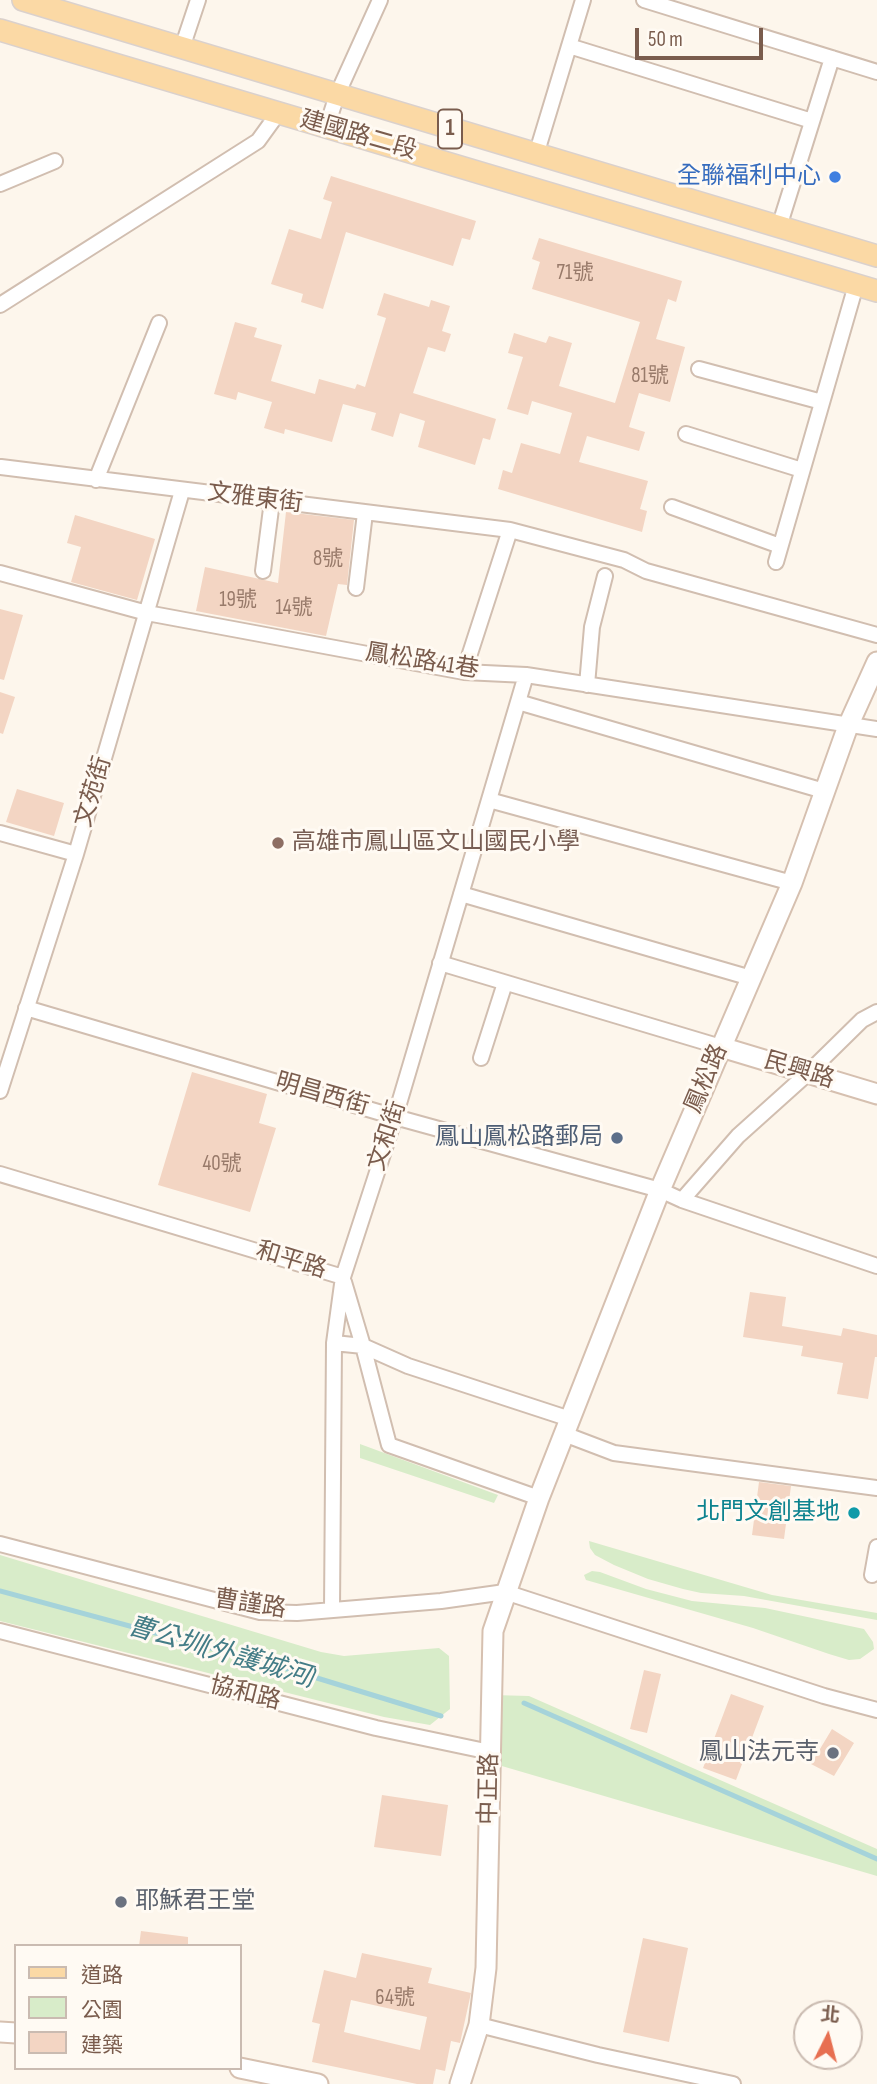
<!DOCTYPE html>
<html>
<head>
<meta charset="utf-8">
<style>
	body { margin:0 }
	#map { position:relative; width:877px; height:2084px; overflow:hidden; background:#fdf6ec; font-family:"Sofia Sans Condensed","Noto Sans TC",sans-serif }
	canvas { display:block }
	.legend { position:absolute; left:14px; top:1944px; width:228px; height:126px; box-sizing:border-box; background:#fffaf3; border:2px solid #cabbb1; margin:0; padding:9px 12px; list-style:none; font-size:21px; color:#7a5c4d }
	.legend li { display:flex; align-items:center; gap:14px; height:35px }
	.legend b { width:35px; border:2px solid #cabbb1 }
	.north { position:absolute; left:793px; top:2000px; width:70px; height:70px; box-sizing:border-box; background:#fffaf3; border:2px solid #cabbb1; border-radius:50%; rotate:6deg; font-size:19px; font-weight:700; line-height:28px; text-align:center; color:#7a5c4d }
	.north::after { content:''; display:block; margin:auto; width:24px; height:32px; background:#e76f51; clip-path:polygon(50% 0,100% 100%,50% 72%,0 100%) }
	.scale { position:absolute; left:635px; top:28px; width:128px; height:32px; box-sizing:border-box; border:4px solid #7a5c4d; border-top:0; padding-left:9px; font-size:21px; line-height:24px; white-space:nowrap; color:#7a5c4d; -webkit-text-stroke:5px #fffaf3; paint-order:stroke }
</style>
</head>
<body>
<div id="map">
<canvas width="877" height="2084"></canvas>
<ul class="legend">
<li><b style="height:9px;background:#fbd9a5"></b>道路</li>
<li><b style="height:19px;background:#d8ecc9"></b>公園</li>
<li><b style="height:19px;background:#f3d5c3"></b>建築</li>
</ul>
<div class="north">北</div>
<div class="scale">50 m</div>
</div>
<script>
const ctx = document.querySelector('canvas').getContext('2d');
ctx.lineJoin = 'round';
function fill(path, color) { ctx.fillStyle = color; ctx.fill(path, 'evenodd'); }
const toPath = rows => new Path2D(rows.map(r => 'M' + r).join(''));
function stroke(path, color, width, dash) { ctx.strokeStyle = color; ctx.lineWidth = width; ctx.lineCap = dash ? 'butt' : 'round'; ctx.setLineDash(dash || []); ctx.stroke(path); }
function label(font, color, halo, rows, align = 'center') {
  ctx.font = font + ' "Sofia Sans Condensed","Noto Sans TC",sans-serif'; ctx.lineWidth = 6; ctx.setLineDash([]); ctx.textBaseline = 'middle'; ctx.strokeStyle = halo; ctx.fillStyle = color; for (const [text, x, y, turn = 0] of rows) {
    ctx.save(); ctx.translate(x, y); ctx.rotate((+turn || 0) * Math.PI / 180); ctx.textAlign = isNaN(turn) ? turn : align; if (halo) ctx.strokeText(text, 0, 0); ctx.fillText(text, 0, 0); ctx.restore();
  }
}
fill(toPath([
	[360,1444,498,1495,494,1503,360,1458],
	[589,1541,772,1595,877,1613,877,1620,744,1596,701,1593,683,1589,648,1579,614,1565,595,1555,590,1548],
	[0,1555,321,1652,344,1656,439,1648,449,1656,450,1709,430,1725,384,1717,0,1621],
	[592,1571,600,1572,646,1589,692,1601,765,1608,864,1629,873,1642,874,1649,860,1659,849,1660,829,1654,753,1628,586,1580,584,1575],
	[493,1695,529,1696,877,1849,877,1876,495,1764]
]), '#d8ecc9');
stroke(toPath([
	[0,1591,281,1667,441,1716],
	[524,1703,877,1859]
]), '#a5d3da', 5);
fill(toPath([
	[331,176,476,221,470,240,462,238,453,266,346,232,323,309,301,302,303,294,271,284,289,229,321,239,332,202,323,199],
	[539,238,682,281,676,302,668,299,656,339,685,347,670,402,639,393,629,427,645,432,639,451,587,436,579,462,648,481,640,509,647,511,642,532,498,489,503,470,512,473,521,443,560,454,572,413,532,401,528,415,507,409,523,357,508,353,514,333,546,343,549,336,572,343,559,386,615,403,640,322,532,289,540,262,532,259],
	[384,293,429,307,431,300,450,306,442,331,451,334,445,352,428,347,413,393,496,419,490,440,483,438,475,465,418,447,425,421,400,413,393,437,371,430,376,413,343,404,332,442,285,429,284,434,264,428,272,402,238,392,236,400,214,394,235,322,257,328,254,337,282,345,271,381,315,394,319,379,355,389,357,384,365,387,386,318,377,315],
	[286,512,354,520,347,585,338,584,326,636,196,611,205,567,278,583],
	[75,515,155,539,137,600,71,582,81,547,67,543],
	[0,609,23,615,4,680,0,679],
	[0,692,15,697,3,734,0,733],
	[17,789,64,803,54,836,6,822],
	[192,1072,267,1094,259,1123,276,1128,250,1212,158,1185],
	[750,1292,786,1297,782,1326,841,1336,843,1328,877,1335,877,1357,875,1357,868,1399,837,1394,843,1363,801,1356,803,1346,743,1337],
	[759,1482,791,1486,784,1539,752,1535],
	[644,1670,661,1674,647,1733,630,1729],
	[731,1694,764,1706,736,1780,703,1768],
	[832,1729,854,1743,834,1776,811,1764],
	[382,1795,448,1805,441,1856,374,1847],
	[141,1931,188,1937,188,1946,139,1946],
	[643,1938,688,1948,669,2042,623,2032],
	[362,1953,432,1968,428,1983,471,1993,460,2043,451,2041,445,2071,436,2069,433,2084,417,2084,312,2062,320,2024,312,2022,324,1970,356,1978],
	[351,2000,427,2017,420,2050,344,2032]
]), '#f3d5c3');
const street = toPath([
	[644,0,877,72],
	[569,46,812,121],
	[182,48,198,0],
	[327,126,337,95,380,0],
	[536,155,583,0],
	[0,184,55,161],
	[779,227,832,58],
	[0,305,258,141,279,112],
	[699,369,822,402],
	[686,434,802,470],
	[1,467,510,530],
	[96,480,159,323],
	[672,507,780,546],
	[776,562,856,285],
	[263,571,272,501],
	[0,573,147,613,464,672,526,675,877,729],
	[356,588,365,513],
	[464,672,510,530,624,560,646,571,877,635],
	[587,685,592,627,605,576],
	[518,702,824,791],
	[489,800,792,883],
	[0,833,76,854],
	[461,894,751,978],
	[440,963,721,1047],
	[26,1008,395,1117,660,1190,682,1200,877,1266],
	[481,1058,505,983],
	[0,1091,76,854,182,491],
	[0,1174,343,1277],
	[682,1200,738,1136,807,1074,862,1020,877,1012],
	[344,1282,363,1346,408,1366,570,1419],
	[334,1343,363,1346,389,1445,539,1498],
	[564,1434,614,1453,877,1488],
	[0,1544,260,1612,297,1613,441,1601,505,1592,824,1696,877,1710],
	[872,1575,877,1547],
	[332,1609,334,1343,343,1277,395,1117,526,675],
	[0,1631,376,1728,490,1752],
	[479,2025,598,2055,733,2084]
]);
const secondary = toPath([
	[721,1047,877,1094],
	[0,2032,16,2033],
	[240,2068,318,2084],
	[460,2084,479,2025,486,1968,493,1631,539,1498,660,1190,792,883,848,726,877,662]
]);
const primary = toPath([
	[23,0,877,256],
	[0,30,877,291]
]);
stroke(street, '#d1beb0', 18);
stroke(secondary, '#d6c0b0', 23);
stroke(primary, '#dad1cd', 24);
stroke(street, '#fff', 14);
stroke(secondary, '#fff', 19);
stroke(primary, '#fbd9a5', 21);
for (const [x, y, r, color] of [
	[835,177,7,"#3f7fe0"],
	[278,843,7,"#8d6e63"],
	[617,1138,7,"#5c6f8a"],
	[854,1513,7,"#0f9aa8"],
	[833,1753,7,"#6b7280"],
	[121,1902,7,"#6b7280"]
]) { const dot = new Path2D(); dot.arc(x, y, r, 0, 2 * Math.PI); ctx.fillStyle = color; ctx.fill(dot); stroke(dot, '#fffaf3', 2.5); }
label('21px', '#987a6a', null, [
	["71號",575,274],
	["81號",650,377],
	["8號",328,560],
	["19號",238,601],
	["14號",294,609],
	["40號",222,1165],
	["64號",395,1999]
]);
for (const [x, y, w] of [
	[450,129,24]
]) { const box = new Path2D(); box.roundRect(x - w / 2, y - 19.5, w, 39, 5); ctx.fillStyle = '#fffaf3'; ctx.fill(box); stroke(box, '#7a5c4d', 2); }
label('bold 23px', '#7a5c4d', null, [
	["1",450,129]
]);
label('24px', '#7a5c4d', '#fffaf3', [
	["建國路二段",358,136,16],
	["文雅東街",255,499,7],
	["鳳松路41巷",422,662,9],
	["文苑街",94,792,-73],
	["民興路",799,1071,17],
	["鳳松路",707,1079,-67],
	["明昌西街",322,1095,16],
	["文和街",388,1136,-72],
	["和平路",291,1261,17],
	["曹謹路",250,1605,9],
	["協和路",245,1694,14],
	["中正路",490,1789,-89]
]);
label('24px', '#366cbe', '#fffaf3', [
	["全聯福利中心",821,177]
], 'right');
label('24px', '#785e54', '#fffaf3', [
	["高雄市鳳山區文山國民小學",292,843]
], 'left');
label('24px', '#4e5e75', '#fffaf3', [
	["鳳山鳳松路郵局",603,1138]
], 'right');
label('24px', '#0d838f', '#fffaf3', [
	["北門文創基地",840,1513]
], 'right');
label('24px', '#5b616d', '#fffaf3', [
	["鳳山法元寺",819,1753],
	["耶穌君王堂",135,1902,"left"]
], 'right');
label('italic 26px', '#437c86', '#fffaf3', [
	["曹公圳(外護城河)",221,1653,16]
]);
</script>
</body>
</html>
